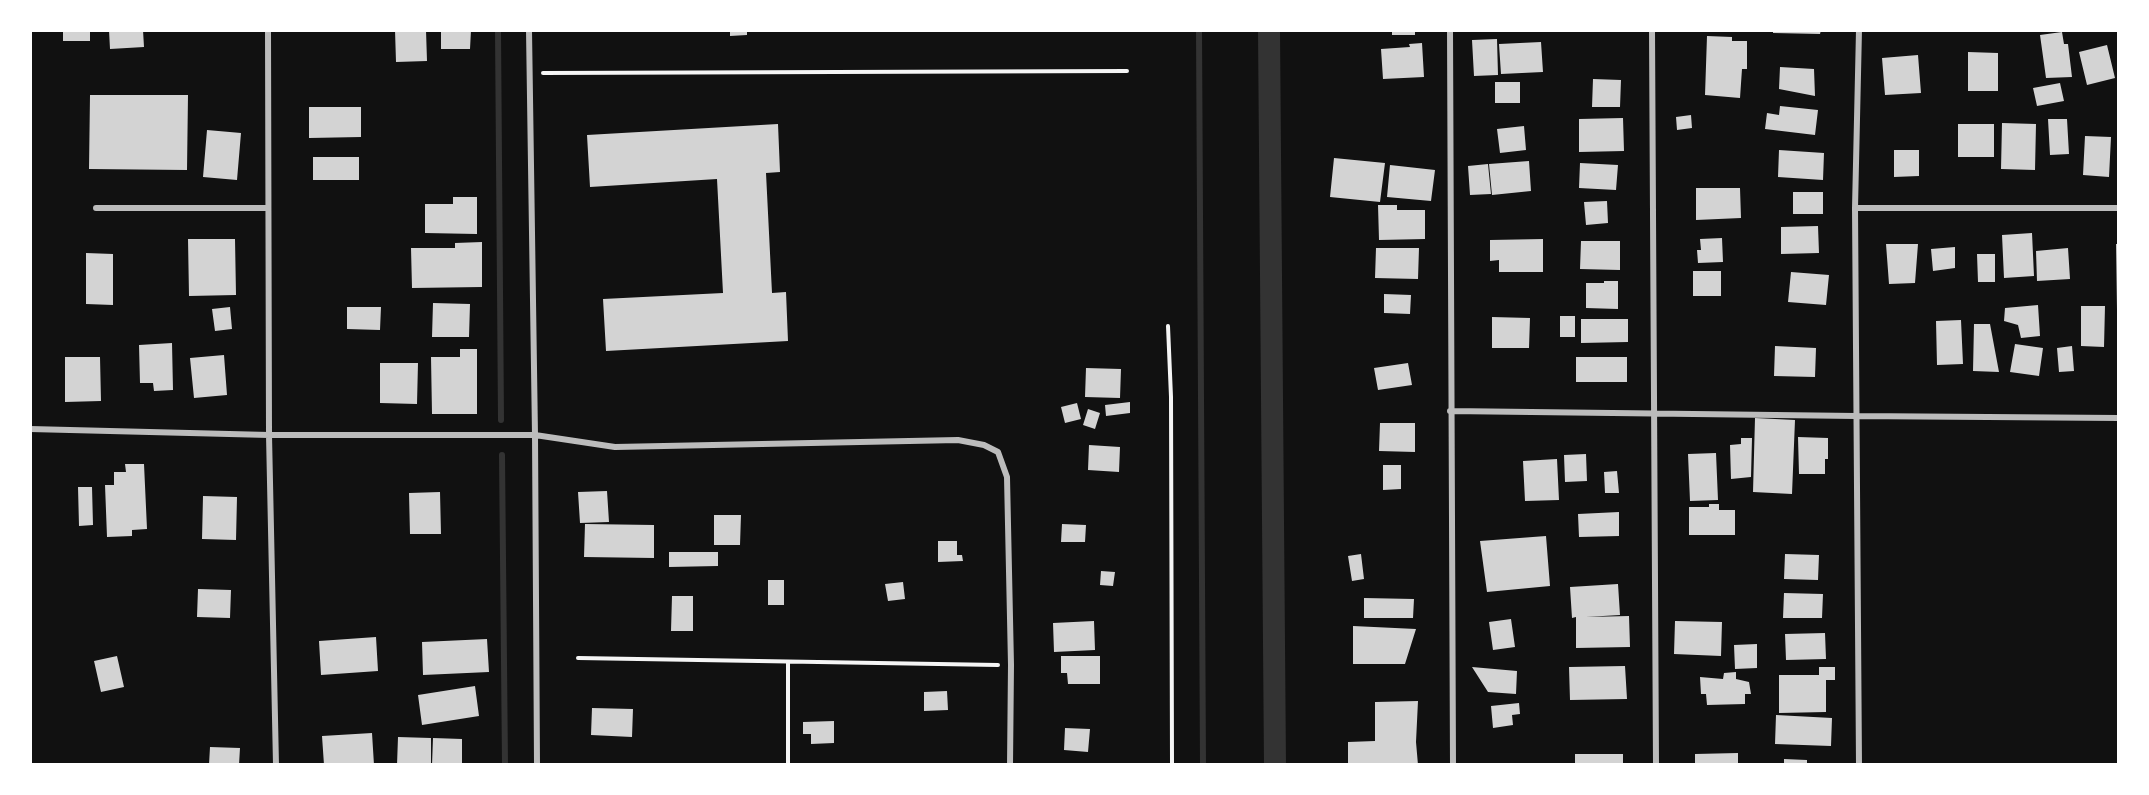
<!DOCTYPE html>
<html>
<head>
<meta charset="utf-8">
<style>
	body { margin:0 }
	#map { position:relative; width:2149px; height:795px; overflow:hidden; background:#111; font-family:Montserrat,sans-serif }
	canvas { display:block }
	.frame { position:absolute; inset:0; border:32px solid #fff; pointer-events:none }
</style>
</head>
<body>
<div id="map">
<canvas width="2149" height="795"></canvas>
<div class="frame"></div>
</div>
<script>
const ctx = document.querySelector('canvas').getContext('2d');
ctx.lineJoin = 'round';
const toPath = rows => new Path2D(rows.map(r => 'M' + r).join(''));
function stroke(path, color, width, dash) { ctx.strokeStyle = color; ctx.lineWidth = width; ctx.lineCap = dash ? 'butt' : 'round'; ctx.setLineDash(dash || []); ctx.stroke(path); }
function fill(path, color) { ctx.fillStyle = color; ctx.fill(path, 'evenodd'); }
stroke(toPath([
	[498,30,501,420],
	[1199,30,1203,765],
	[502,455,505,765]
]), '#333', 6);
stroke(toPath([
	[1269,30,1275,765]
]), '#333', 22);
fill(toPath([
	[63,30,90,30,90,41,63,41],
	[109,30,143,30,144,47,110,49],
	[395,30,426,30,427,61,396,62],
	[441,30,471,30,470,49,441,49],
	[730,30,747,30,747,35,730,36],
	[1392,30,1415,30,1415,35,1392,35],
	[1773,30,1821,30,1820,34,1773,33],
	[2062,32,2064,44,2068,44,2072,77,2046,78,2040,35],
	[1707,36,1732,37,1732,41,1747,41,1747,69,1742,69,1740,98,1705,95],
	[1497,39,1498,75,1474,76,1472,40],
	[1541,42,1543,72,1501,74,1499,44],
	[1422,43,1424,77,1383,79,1381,49,1410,47,1409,44],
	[2107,45,2115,78,2087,85,2079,52],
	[1968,52,1998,53,1998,91,1968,91],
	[1918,55,1921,93,1885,95,1882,58],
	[1780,67,1814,69,1815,96,1779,89],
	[1593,79,1621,80,1620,107,1592,107],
	[1495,82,1520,82,1520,103,1495,103],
	[2060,83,2064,101,2037,106,2033,88],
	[90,95,188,95,187,170,89,169],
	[1780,106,1818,110,1815,135,1765,129,1767,113,1779,115],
	[309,107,361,107,361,137,309,138],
	[1691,115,1692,128,1677,130,1676,117],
	[1623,118,1624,151,1579,152,1579,119],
	[2048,119,2067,119,2069,154,2050,155],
	[2002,123,2036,124,2035,170,2001,169],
	[778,124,780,172,766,173,772,293,786,292,788,341,606,351,603,299,723,293,717,179,590,187,587,135],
	[1958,124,1994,124,1994,157,1958,157],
	[1524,126,1526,150,1500,153,1497,129],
	[207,130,241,133,237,180,203,177],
	[2085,136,2111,137,2109,177,2083,175],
	[1779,150,1824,153,1823,180,1778,177],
	[1894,150,1919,150,1919,176,1894,177],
	[313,157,359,157,359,180,313,180],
	[1334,158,1385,163,1380,202,1330,197],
	[1529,161,1531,191,1492,195,1489,164],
	[1580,163,1618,165,1616,190,1579,188],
	[1488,164,1491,194,1470,195,1468,166],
	[1390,165,1435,170,1431,201,1387,197],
	[1696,188,1740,188,1741,218,1696,220],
	[1793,192,1823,192,1823,214,1793,214],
	[453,197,477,197,477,234,425,233,425,204,453,204],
	[1607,201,1608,223,1586,225,1584,202],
	[1378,205,1397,205,1397,210,1425,210,1425,239,1379,240],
	[1818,226,1819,253,1781,254,1781,227],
	[2032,233,2034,276,2004,278,2002,235],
	[1722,238,1723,262,1698,263,1697,250,1701,250,1700,239],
	[188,239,235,239,236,295,189,296],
	[1543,239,1543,272,1499,272,1499,260,1490,261,1490,240],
	[1581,241,1620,241,1620,270,1580,269],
	[482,242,482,287,412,288,411,248,455,248,455,243],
	[1886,244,1918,244,1915,283,1889,284],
	[2116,244,2119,244,2119,310,2117,310],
	[1955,247,1955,268,1933,271,1931,249],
	[1376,248,1419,248,1418,279,1375,278],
	[2068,248,2070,279,2037,281,2036,251],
	[86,253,113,254,113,305,86,304],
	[1977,254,1995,254,1995,282,1978,282],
	[1693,271,1721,271,1721,296,1693,296],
	[1791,272,1829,275,1826,305,1788,302],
	[1604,281,1618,281,1618,309,1586,308,1586,283,1604,283],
	[1384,294,1411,295,1410,314,1384,313],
	[433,303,470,304,469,337,432,337],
	[2038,305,2040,336,2021,338,2018,325,2004,321,2005,308],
	[2081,306,2105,306,2104,347,2081,346],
	[230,307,232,329,215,331,212,309],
	[347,307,381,307,380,330,347,329],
	[1560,316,1575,316,1575,337,1560,337],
	[1492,317,1530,318,1529,348,1492,348],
	[1581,319,1628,319,1628,342,1581,343],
	[1961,320,1963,364,1937,365,1936,321],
	[1974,324,1990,324,1999,372,1973,371],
	[172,343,173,390,154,391,153,383,140,383,139,345],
	[2015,344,2043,348,2039,376,2010,372],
	[1775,346,1816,348,1815,377,1774,376],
	[2072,346,2074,371,2059,372,2057,348],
	[460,349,477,349,477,414,432,414,431,357,460,357],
	[224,355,227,395,194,398,190,358],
	[65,357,100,357,101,401,65,402],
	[1576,357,1627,357,1627,382,1576,382],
	[380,363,418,363,417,404,380,403],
	[1408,363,1412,385,1378,390,1374,368],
	[1086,368,1121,369,1120,398,1085,397],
	[1130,402,1130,413,1106,416,1105,405],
	[1077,403,1081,419,1065,423,1061,407],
	[1088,409,1100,413,1095,429,1083,425],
	[1755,418,1795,420,1792,494,1753,492],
	[1380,423,1415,423,1415,452,1379,451],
	[1798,437,1828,438,1828,459,1825,459,1825,474,1799,474],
	[1741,438,1752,438,1751,477,1731,479,1730,445,1741,444],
	[1089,445,1120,447,1119,472,1088,470],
	[1716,453,1718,500,1690,501,1688,454],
	[1586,454,1587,481,1565,482,1564,455],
	[1557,459,1559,500,1525,501,1523,461],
	[125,464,144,464,147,529,132,530,132,536,107,537,105,485,114,485,114,472,126,472],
	[1383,465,1401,465,1401,489,1383,490],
	[1617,471,1619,493,1605,493,1604,472],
	[78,487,92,487,93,525,79,526],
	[607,491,609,522,580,523,578,492],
	[440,492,441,534,410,534,409,493],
	[203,496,237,497,236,540,202,539],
	[1709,504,1719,504,1719,510,1735,510,1735,535,1689,535,1689,507,1709,507],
	[1619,512,1619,536,1579,537,1578,514],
	[714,515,741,515,740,545,714,545],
	[585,524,654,525,654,558,584,557],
	[1062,524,1086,525,1085,542,1061,542],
	[1546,536,1550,586,1487,592,1480,541],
	[938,541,957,541,957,555,962,555,963,561,938,562],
	[669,552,718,552,718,566,669,567],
	[1361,554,1364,579,1352,581,1348,556],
	[1785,554,1819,555,1818,580,1784,579],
	[1101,571,1115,572,1113,586,1100,585],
	[768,580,784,580,784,605,768,605],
	[903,582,905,599,888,601,885,584],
	[1618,584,1620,615,1586,617,1629,616,1630,647,1576,648,1576,617,1572,618,1570,587],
	[198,589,231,590,230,618,197,617],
	[1784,593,1823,594,1822,618,1783,618],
	[672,596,693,596,693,631,671,631],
	[1364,598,1414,599,1413,618,1364,618],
	[1511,619,1515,647,1493,650,1489,622],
	[1094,621,1095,650,1054,652,1053,623],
	[1675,621,1722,622,1721,656,1674,654],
	[1353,626,1416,629,1405,664,1353,664],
	[1825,633,1826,659,1786,660,1785,634],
	[376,637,378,671,321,675,319,641],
	[487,639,489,672,423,675,422,642],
	[1757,644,1757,668,1735,669,1734,645],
	[117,656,124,687,101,692,94,661],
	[1061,656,1100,656,1100,684,1068,684,1067,673,1061,673],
	[1625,666,1627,699,1570,700,1569,667],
	[1472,667,1517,671,1516,694,1488,692],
	[1819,667,1835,667,1835,680,1826,680,1826,712,1779,713,1779,675,1819,675],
	[1736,672,1736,679,1749,682,1751,694,1745,694,1745,704,1707,705,1706,694,1701,694,1700,677,1723,679,1724,673],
	[475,686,479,716,422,725,418,695],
	[947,691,948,710,924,711,924,692],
	[1418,701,1416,742,1418,765,1348,765,1348,742,1375,741,1375,702],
	[1519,703,1520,714,1512,715,1513,725,1493,728,1491,706],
	[592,708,633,709,632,737,591,735],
	[1776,715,1832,718,1831,746,1775,744],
	[834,721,834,743,811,744,811,734,803,734,803,722],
	[1065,728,1090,729,1088,752,1064,750],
	[372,733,374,765,324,765,322,736],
	[398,737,431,738,431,765,397,765],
	[433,738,462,739,462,765,432,765],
	[210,747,240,748,239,765,209,765],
	[1738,753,1738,765,1695,765,1695,754],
	[1575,754,1623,754,1623,765,1575,765],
	[1784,759,1807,760,1807,765,1784,765]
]), '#d3d3d3');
stroke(toPath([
	[543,73,1127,71],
	[1168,326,1171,397,1172,765],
	[578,658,998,665],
	[788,765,788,662]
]), '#f5f5f5', 4);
stroke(toPath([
	[268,30,269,435,276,765],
	[529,30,535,435,537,765],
	[1450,30,1453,765],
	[1652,30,1656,765],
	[96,208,268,208],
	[1855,208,2119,208],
	[1450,411,1856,416,2119,418],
	[30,429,269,435,535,435,615,447,958,440,984,445,998,452,1007,477,1011,665,1010,765],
	[1859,765,1855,208,1859,30]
]), '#bcbcbc', 6);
</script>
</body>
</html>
